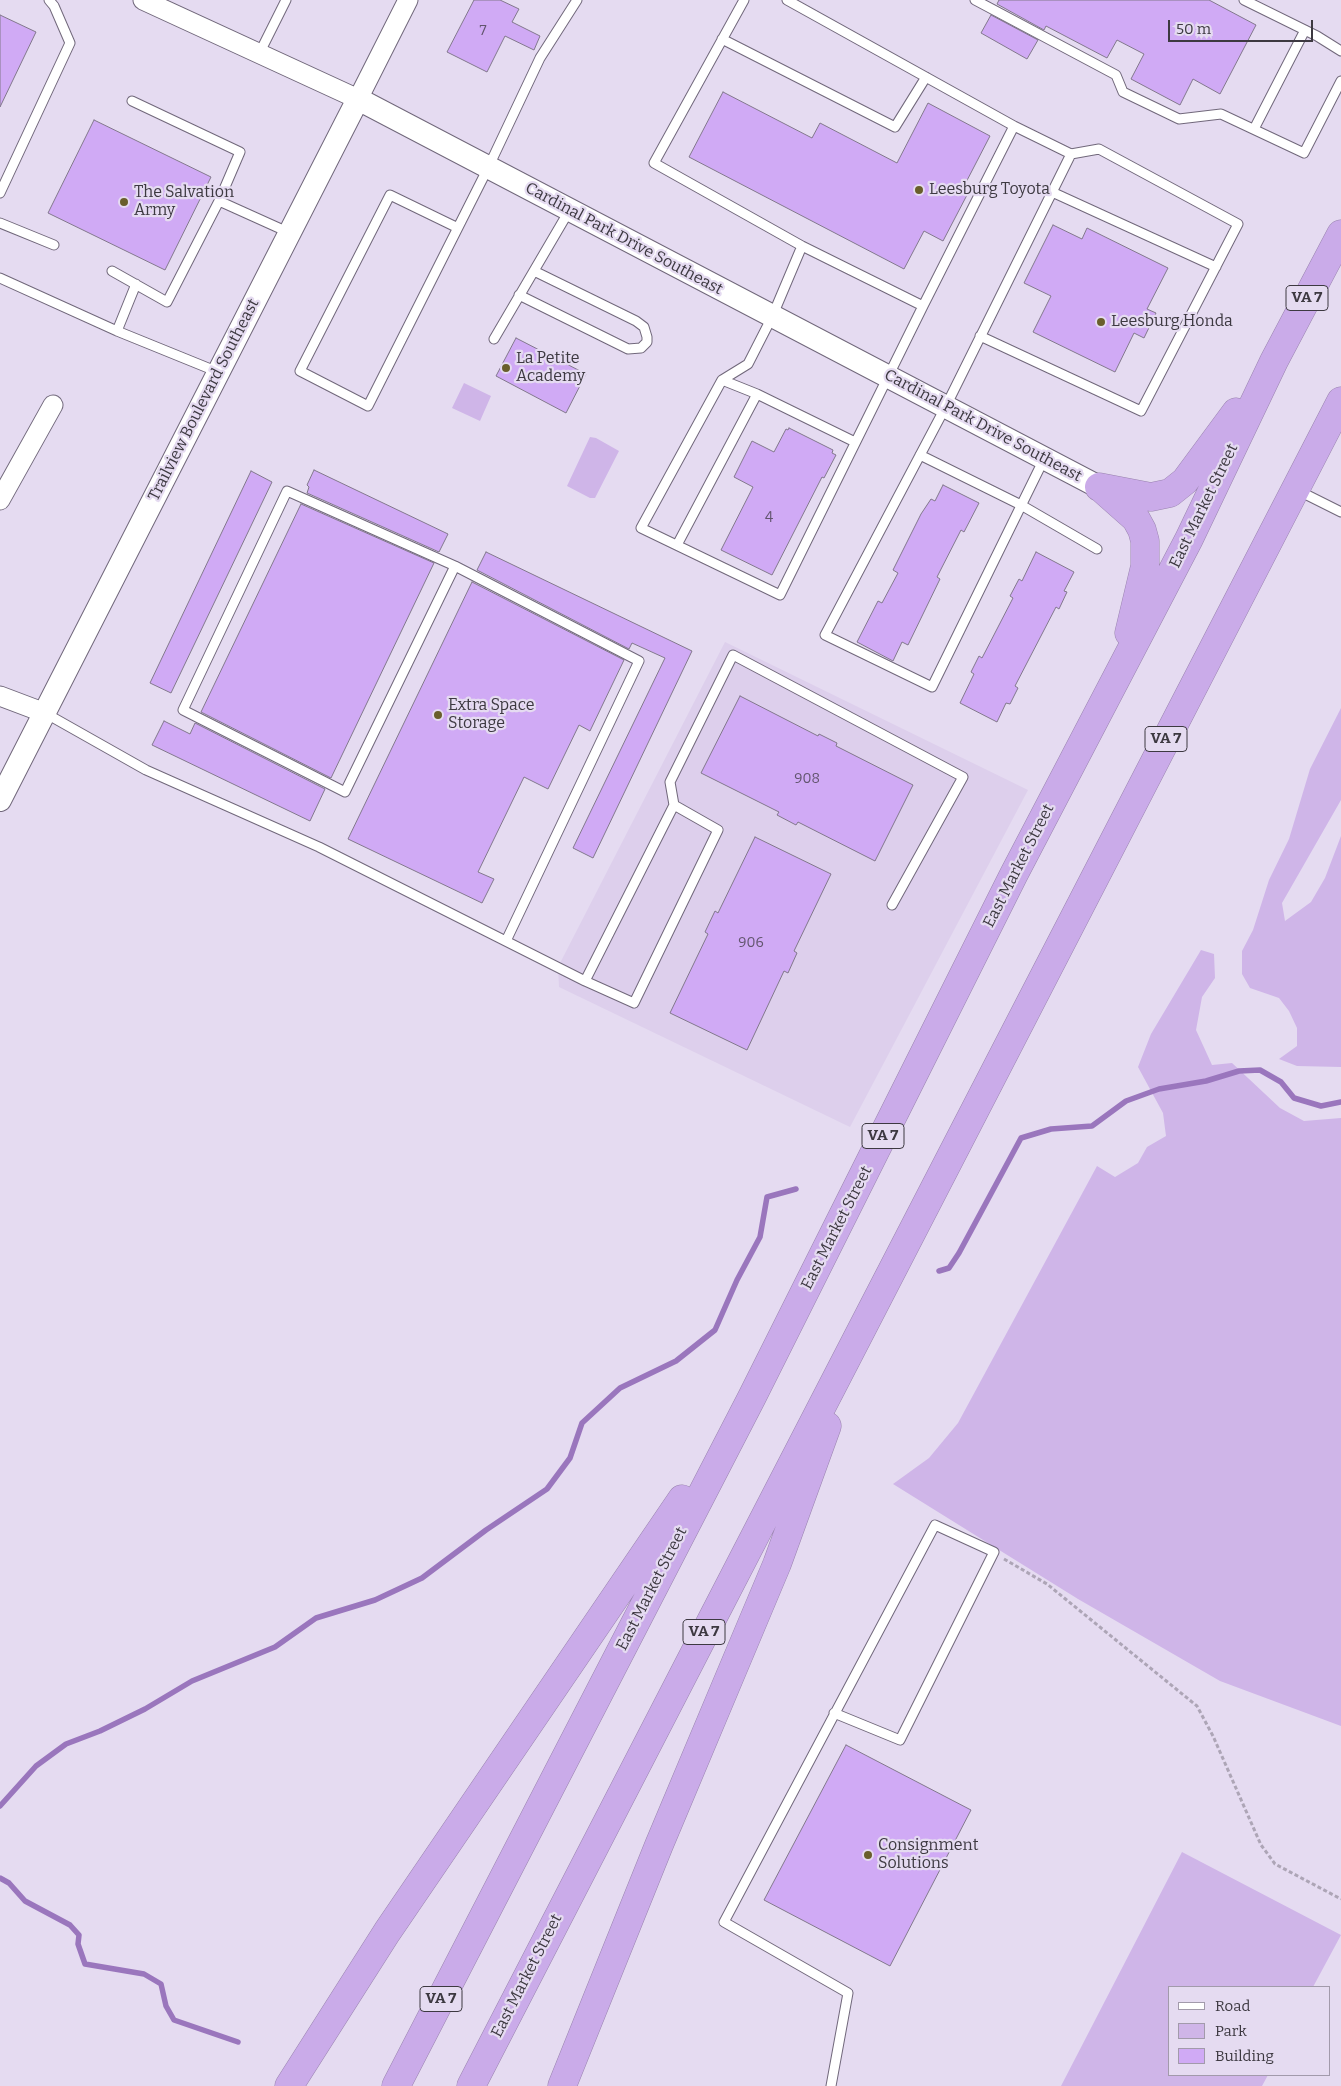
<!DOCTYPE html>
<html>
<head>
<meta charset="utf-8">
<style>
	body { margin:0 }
	#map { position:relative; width:1341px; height:2086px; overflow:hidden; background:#e5dbf1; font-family:Bitter,serif }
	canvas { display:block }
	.legend { position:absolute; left:1168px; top:1986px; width:162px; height:90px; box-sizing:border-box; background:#e5dbf1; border:1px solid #a29aab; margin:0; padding:6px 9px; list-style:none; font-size:15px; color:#3d3941 }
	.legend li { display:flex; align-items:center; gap:10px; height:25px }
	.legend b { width:25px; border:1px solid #a29aab }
	.scale { position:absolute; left:1168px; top:20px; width:145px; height:22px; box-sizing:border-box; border:2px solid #3d3941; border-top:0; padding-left:6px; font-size:15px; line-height:18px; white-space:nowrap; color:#3d3941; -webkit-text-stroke:4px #e5dbf1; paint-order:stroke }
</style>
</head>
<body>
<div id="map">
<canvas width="1341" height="2086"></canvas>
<ul class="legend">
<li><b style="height:6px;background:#fff"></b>Road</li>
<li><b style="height:14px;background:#cfb5e8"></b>Park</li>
<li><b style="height:14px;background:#d0aaf5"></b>Building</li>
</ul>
<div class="scale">50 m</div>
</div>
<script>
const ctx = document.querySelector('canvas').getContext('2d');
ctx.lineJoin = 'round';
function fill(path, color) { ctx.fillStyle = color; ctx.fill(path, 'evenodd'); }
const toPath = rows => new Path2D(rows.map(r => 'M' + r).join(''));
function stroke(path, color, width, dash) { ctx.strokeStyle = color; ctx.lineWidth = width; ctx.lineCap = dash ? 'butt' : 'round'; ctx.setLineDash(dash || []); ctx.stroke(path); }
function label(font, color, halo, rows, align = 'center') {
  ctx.font = font + ' Bitter,serif'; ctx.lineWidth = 4.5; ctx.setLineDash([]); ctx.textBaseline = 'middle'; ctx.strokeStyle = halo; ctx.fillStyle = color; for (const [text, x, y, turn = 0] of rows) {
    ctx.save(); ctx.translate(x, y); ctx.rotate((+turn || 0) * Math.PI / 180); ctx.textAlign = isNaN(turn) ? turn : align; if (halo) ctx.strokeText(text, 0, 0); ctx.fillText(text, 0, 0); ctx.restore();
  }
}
fill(toPath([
	[725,642,1028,790,850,1127,559,987,558,967]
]), '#ddcfec');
fill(toPath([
	[464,383,491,396,480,421,452,408],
	[590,437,596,438,619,451,595,498,590,498,567,486],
	[1341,708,1341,800,1282,903,1285,921,1311,902,1325,878,1341,836,1341,1067,1297,1066,1279,1059,1297,1046,1297,1028,1289,1011,1279,998,1250,988,1242,974,1242,951,1253,930,1269,880,1289,839,1310,769],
	[1201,950,1214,954,1215,978,1202,997,1196,1030,1212,1065,1232,1063,1280,1108,1304,1121,1341,1118,1341,1726,1220,1681,1078,1599,893,1484,929,1458,958,1423,1097,1166,1115,1177,1138,1163,1147,1147,1166,1136,1163,1113,1138,1067,1151,1034],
	[1182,1852,1341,1935,1313,1987,1170,1987,1170,2075,1268,2075,1262,2086,1061,2086]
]), '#cfb5e8');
stroke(toPath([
	[939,1271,949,1268,959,1253,1021,1138,1051,1129,1092,1126,1126,1101,1159,1089,1206,1081,1239,1071,1260,1070,1281,1082,1294,1098,1321,1106,1341,1102],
	[0,1806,36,1766,66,1744,100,1731,145,1709,192,1681,275,1647,316,1618,375,1600,422,1578,486,1530,547,1489,570,1458,582,1423,620,1388,676,1361,715,1330,737,1280,760,1237,767,1197,796,1189],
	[0,1878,9,1883,25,1901,70,1925,79,1935,78,1944,85,1964,144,1974,161,1984,166,2006,174,2020,238,2042]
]), '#9a76bd', 5.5);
const building = toPath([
	[474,0,500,0,519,9,512,22,540,36,534,50,505,36,487,72,447,52,474,0],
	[999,0,1209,0,1256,25,1220,94,1193,79,1180,105,1131,79,1144,54,1117,40,1107,58,1046,26,1044,30,997,4,999,0],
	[0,15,36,32,0,107,0,15],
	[991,15,1038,40,1027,59,981,33,991,15],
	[723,92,812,138,820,123,897,163,928,103,990,136,961,192,967,195,943,241,924,231,904,269,689,157,723,92],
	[94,120,211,177,165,270,48,213,94,120],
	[1053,225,1082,239,1087,228,1168,268,1147,309,1156,313,1144,338,1134,333,1115,372,1033,332,1051,296,1024,283,1053,225],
	[516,338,586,374,566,413,496,376,516,338],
	[789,428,833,450,832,453,836,455,824,478,822,477,772,575,721,550,753,487,734,477,752,441,774,452,786,429,788,430,789,428],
	[314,470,448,534,439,552,307,493,309,487,307,485,314,470],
	[251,471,272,482,171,693,150,683,251,471],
	[943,485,979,503,964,532,961,530,937,577,940,579,908,645,902,642,893,661,857,642,878,601,882,603,898,573,893,570,921,514,931,499,935,501,943,485],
	[301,504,434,563,331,778,201,712,301,504],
	[486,552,692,651,593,858,573,848,665,658,632,643,629,649,477,570,486,552],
	[1036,552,1074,572,1064,591,1067,592,1059,609,1056,607,1015,686,1018,688,1010,704,1006,703,997,722,960,703,974,674,971,672,979,656,982,658,1013,598,1010,596,1019,579,1022,581,1036,552],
	[472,582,624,660,590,731,579,725,548,789,524,777,478,872,494,879,482,903,348,839,472,582],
	[740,696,818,736,819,734,837,743,836,746,913,785,875,861,798,822,796,825,777,815,779,812,701,773,740,696],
	[164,721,190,734,195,723,325,789,310,821,152,745,164,721],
	[755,837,831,874,794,951,797,953,788,973,784,971,747,1050,670,1013,708,934,705,932,715,911,718,913,755,837],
	[846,1745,971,1810,890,1966,764,1900,846,1745]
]);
fill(building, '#d0aaf5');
stroke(building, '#82788c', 1);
const service = toPath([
	[744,0,654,163,802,246,923,306,1014,126,787,0],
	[975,0,1116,75,1123,92,1179,119,1221,114,1304,153,1341,81],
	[1244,0,1317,36,1341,51],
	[722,39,895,127,926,77],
	[259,54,286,0],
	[132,101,240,152,219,201,290,233],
	[1014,126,1071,154,946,406,825,635,932,687,1044,459],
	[1254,129,1305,30],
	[1052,192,1216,267],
	[0,193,70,43,54,6,49,0],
	[0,223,54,245],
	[456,227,390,195,300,371,368,406,488,168,540,58,577,0],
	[802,246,772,317,748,364,722,380,641,528,780,595,923,306],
	[112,271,167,302,219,201],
	[0,278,117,331],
	[136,284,117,331,218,372],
	[519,295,628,349,641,348,647,342,647,337,644,327,636,321,534,271],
	[980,336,1141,411,1238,224,1099,149,1071,154],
	[494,339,569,211],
	[722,380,757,394,855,442],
	[920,455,1021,505,1097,549],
	[1297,490,1341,512],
	[677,545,757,394],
	[455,566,287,491,183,710,345,792,455,566,639,661,506,941],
	[45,713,146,770,319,847,585,981,634,1003,718,830,674,805,585,981],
	[674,805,670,782,733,655,963,777,892,905],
	[831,2086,848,1993,724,1922,935,1525,994,1552,900,1740,834,1713]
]);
const minor = toPath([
	[143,0,358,99,408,0],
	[0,500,53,405],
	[0,696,45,713]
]);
const tertiary = toPath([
	[0,800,358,99,1099,487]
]);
const motorway = toPath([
	[1099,487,1151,497,1170,493,1185,481,1236,412],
	[1101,488,1136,519,1142,530,1145,541,1145,566,1129,633],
	[289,2086,387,1932,682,1499],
	[396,2086,752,1397,1014,874,1189,539,1274,361,1341,234],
	[471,2086,1341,401],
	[562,2086,659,1845,777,1564,827,1426]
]);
stroke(service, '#71687b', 11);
stroke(minor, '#71687b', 21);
stroke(tertiary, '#71687b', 24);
stroke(motorway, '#9983ae', 29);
stroke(toPath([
	[1004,1559,1047,1584,1197,1706,1213,1736,1261,1845,1275,1864,1341,1899]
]), '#ada5b6', 3, [4, 2.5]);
stroke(service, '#fff', 9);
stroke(minor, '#fff', 19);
stroke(tertiary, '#fff', 22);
stroke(motorway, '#caabe9', 28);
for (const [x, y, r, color] of [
	[919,190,5,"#695e2b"],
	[124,202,5,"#695e2b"],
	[1101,322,5,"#695e2b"],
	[506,368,5,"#695e2b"],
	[438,715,5,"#695e2b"],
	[868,1855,5,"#695e2b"]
]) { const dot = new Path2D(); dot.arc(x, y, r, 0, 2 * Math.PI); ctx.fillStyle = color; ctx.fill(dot); stroke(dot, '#e5dbf1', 2); }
label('14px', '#62556e', null, [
	["7",483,31],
	["4",769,518],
	["908",807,779],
	["906",751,943]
]);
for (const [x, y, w] of [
	[1307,298,42],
	[1166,739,42],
	[883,1136,42],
	[704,1632,42],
	[441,1999,42]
]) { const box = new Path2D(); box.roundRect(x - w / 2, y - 12.5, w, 25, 4); ctx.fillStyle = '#e5dbf1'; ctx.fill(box); stroke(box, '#3d3941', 1); }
label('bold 15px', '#3d3941', null, [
	["VA 7",1307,298],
	["VA 7",1166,739],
	["VA 7",883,1136],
	["VA 7",704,1632],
	["VA 7",441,1999]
]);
label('16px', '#3d3941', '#e5dbf1', [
	["Leesburg Toyota",929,190],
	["The Salvation",134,193],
	["Army",134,211],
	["Leesburg Honda",1111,322],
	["La Petite",516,359],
	["Academy",516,377],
	["Extra Space",448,706],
	["Storage",448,724],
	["Consignment",878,1846],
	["Solutions",878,1864]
], 'left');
label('16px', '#3d3941', '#e5dbf1', [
	["Cardinal Park Drive Southeast",624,239,28],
	["Trailview Boulevard Southeast",204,400,-63],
	["Cardinal Park Drive Southeast",983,426,28],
	["East Market Street",1204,506,-64],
	["East Market Street",1019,866,-63],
	["East Market Street",837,1228,-63],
	["East Market Street",652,1589,-63],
	["East Market Street",527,1976,-63]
]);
</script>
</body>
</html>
